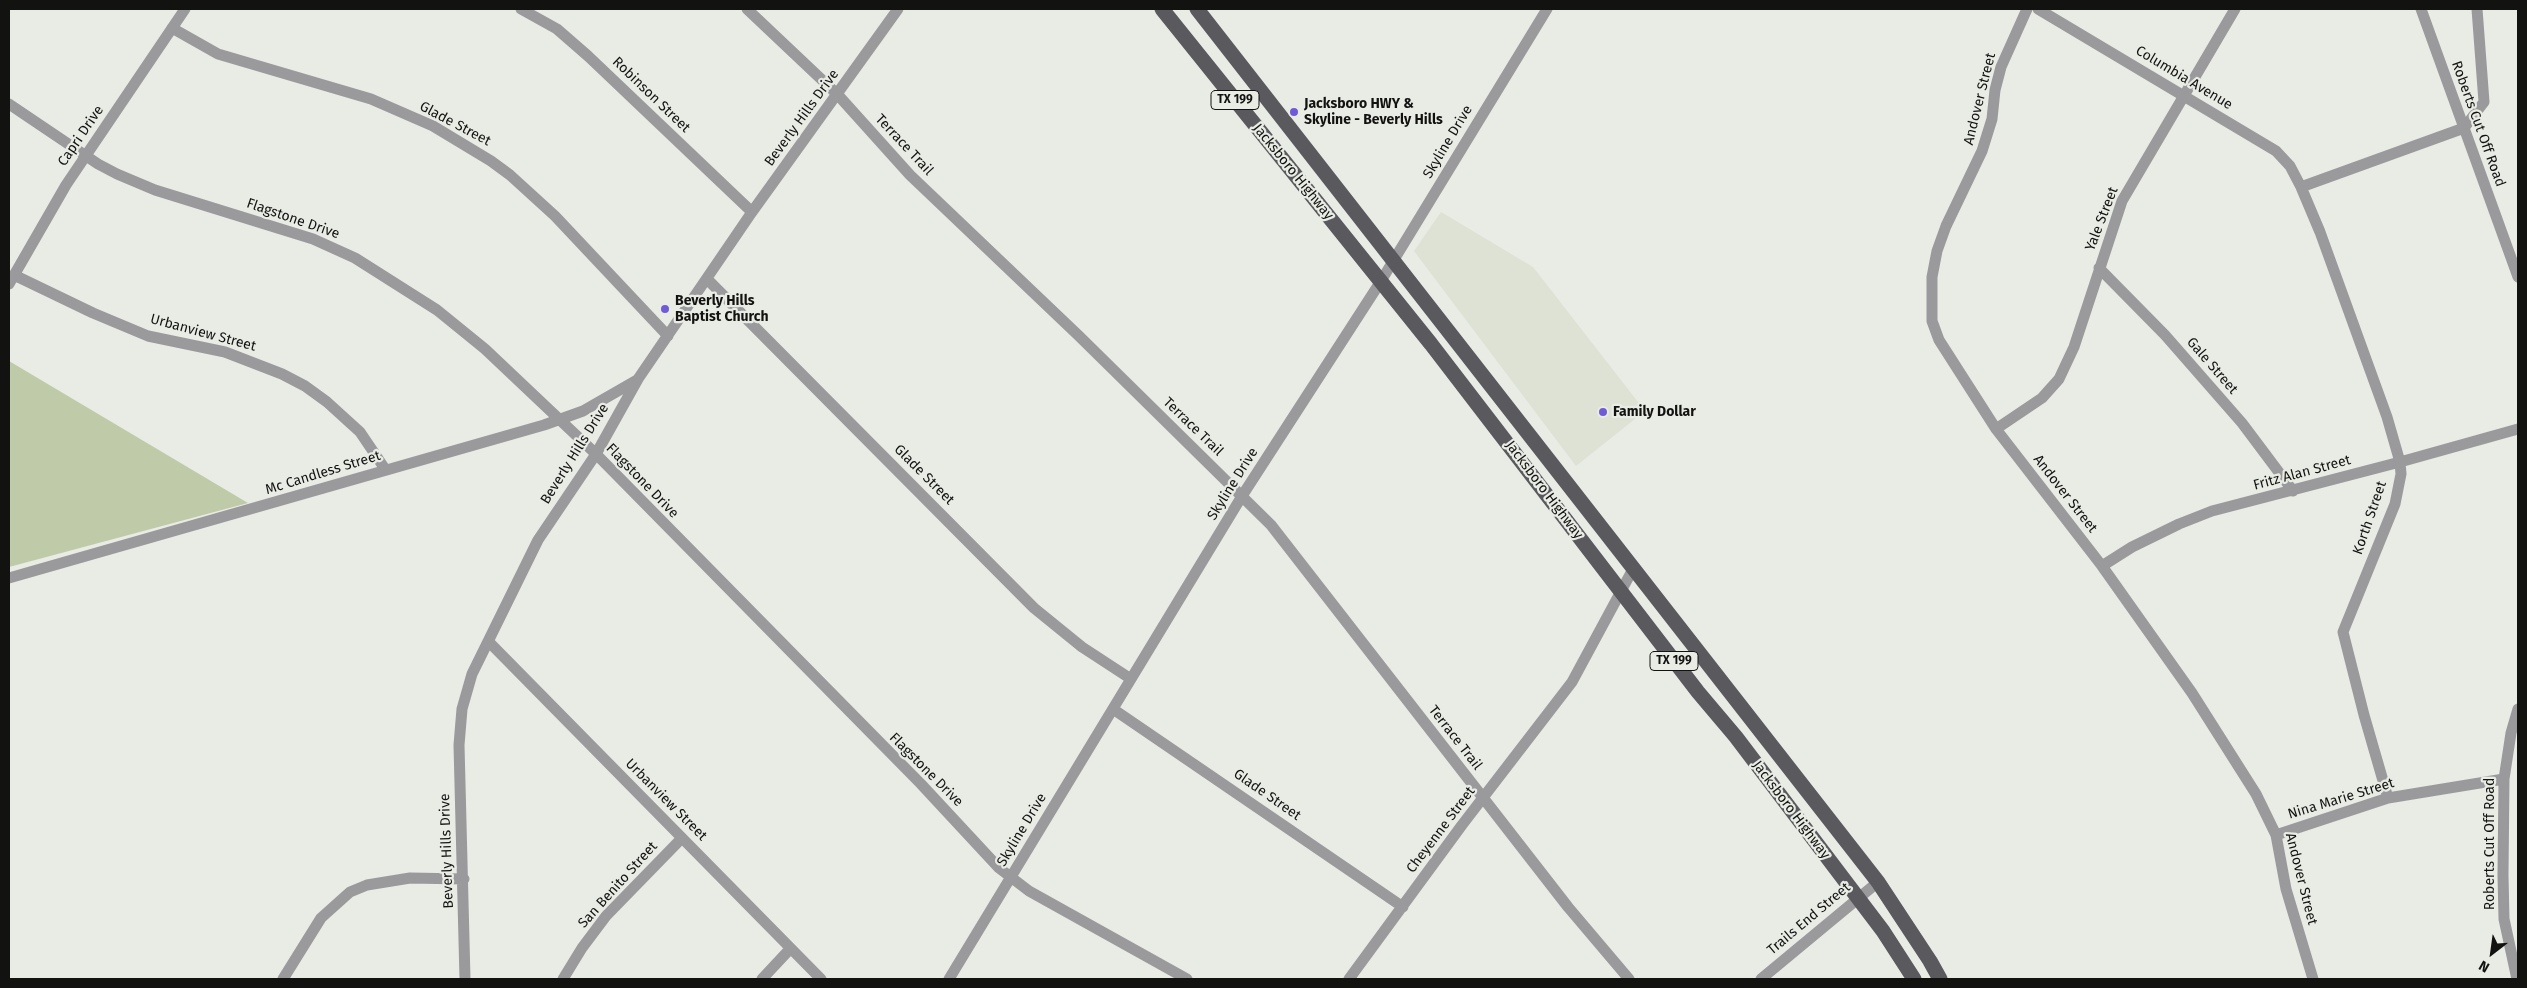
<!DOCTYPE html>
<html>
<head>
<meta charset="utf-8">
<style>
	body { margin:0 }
	#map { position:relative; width:2527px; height:988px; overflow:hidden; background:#e9ebe5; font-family:"Fira Sans",sans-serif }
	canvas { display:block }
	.frame { position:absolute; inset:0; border:10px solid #121311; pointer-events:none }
	.north { position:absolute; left:2467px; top:928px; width:50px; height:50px; -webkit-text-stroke:4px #e9ebe5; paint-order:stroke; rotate:210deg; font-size:14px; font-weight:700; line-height:20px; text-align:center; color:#121311 }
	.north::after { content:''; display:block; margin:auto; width:18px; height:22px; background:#121311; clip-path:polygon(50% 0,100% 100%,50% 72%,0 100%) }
</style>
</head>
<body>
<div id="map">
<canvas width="2527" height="988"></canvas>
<div class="frame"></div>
<div class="north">N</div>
</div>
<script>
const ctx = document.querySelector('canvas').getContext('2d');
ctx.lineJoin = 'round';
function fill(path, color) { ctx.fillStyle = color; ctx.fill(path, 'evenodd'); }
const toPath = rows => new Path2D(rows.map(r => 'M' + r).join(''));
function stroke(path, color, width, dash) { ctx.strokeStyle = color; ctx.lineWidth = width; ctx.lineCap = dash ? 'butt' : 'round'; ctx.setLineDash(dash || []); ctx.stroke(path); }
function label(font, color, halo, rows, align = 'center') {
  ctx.font = font + ' "Fira Sans",sans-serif'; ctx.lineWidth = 4.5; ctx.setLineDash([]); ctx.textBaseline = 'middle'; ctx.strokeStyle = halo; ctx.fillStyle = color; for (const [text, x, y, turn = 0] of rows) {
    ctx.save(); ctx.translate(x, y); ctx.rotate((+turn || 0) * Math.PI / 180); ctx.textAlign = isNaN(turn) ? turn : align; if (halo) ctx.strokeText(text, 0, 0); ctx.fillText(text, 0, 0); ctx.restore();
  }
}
fill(toPath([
	[1441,212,1533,267,1645,411,1576,466,1414,251]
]), '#dde2d5');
fill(toPath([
	[9,361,248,503,9,567]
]), '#bfcba8');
stroke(toPath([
	[521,9,557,29,588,56,752,212],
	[747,9,838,95,910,175,1079,336,1271,525,1568,907,1629,979],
	[2027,9,2001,67,1995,90,1992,119,1982,151,1946,226,1937,251,1932,277,1932,321,1939,340,1996,429,2102,566,2192,693,2256,794,2276,835,2286,889,2313,979],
	[2038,9,2276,151,2290,166,2301,187,2320,232,2387,417,2400,462,2401,474,2395,504,2343,632,2364,715,2388,798],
	[2421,9,2518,277],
	[172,28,218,54,371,99,433,126,491,161,510,175,555,216,668,336],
	[9,104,98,164,117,174,155,190,313,239,355,258,437,310,485,349,596,454,921,784,999,868,1029,891,1187,979],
	[2301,187,2464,128,2484,102,2477,9],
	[2099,268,2165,335,2242,423,2293,491],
	[14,275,93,313,148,336,225,352,282,374,305,386,327,402,360,432,385,469],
	[707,279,1034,608,1082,647,1131,679],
	[9,284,66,185,185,9],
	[1996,429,2042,398,2059,379,2074,347,2122,201,2235,9],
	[2102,566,2132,547,2179,524,2212,511,2400,462,2518,429],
	[9,578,544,425,583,411,637,380],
	[489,642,821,979],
	[1113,709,1403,907],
	[2276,835,2388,798,2504,779],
	[283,979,321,918,350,892,367,885,410,878,464,879],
	[465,979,459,745,462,709,472,674,538,540,596,454,638,379,752,212,898,9],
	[563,979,582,948,606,916,682,838],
	[762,979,790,949],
	[949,979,1242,496,1381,281,1547,9],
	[1349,979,1462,825,1572,682,1633,569],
	[1761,979,1878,882],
	[2517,979,2504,919,2503,875,2504,779,2511,733,2518,709]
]), '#9a9a9d', 11);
stroke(toPath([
	[1162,9,1431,344,1698,692,1736,737,1883,931,1914,979],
	[1197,9,1878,882,1930,961,1940,979]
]), '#59595e', 15);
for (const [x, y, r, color] of [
	[1294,112,5,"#6f5bd6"],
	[665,309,5,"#6f5bd6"],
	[1603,412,5,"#6f5bd6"]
]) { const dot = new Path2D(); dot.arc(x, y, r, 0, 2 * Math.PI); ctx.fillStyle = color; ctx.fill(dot); stroke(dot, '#e9ebe5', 2); }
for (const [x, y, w] of [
	[1235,100,48],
	[1674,661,48]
]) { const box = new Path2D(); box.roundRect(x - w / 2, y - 9.5, w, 19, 4); ctx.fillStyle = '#e9ebe5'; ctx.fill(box); stroke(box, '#121311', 1); }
label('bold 12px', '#121311', null, [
	["TX 199",1235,100],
	["TX 199",1674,661]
]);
label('14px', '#121311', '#e9ebe5', [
	["Columbia Avenue",2184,78,31],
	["Robinson Street",651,95,44],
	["Andover Street",1980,99,-76],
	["Beverly Hills Drive",802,118,-54],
	["Glade Street",455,124,28],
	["Roberts Cut Off Road",2478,124,70],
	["Capri Drive",81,136,-56],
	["Skyline Drive",1448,142,-59],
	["Terrace Trail",904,145,47],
	["Jacksboro Highway",1293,172,51],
	["Flagstone Drive",293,219,19],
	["Yale Street",2102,219,-69],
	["Urbanview Street",203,333,15],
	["Gale Street",2212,366,49],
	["Terrace Trail",1193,427,44],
	["Beverly Hills Drive",575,454,-58],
	["Mc Candless Street",323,473,-17],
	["Fritz Alan Street",2302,473,-15],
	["Glade Street",924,475,45],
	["Flagstone Drive",642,481,46],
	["Skyline Drive",1233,484,-58],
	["Jacksboro Highway",1544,490,53],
	["Andover Street",2065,494,52],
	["Korth Street",2370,518,-71],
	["Terrace Trail",1455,738,52],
	["Flagstone Drive",926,770,45],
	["Glade Street",1267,795,35],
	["Nina Marie Street",2341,799,-17],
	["Urbanview Street",666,800,45],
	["Jacksboro Highway",1791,810,53],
	["Skyline Drive",1022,830,-59],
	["Cheyenne Street",1441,830,-53],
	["Roberts Cut Off Road",2490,844,-90],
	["Beverly Hills Drive",447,851,-92],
	["Andover Street",2301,879,76],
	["San Benito Street",618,885,-48],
	["Trails End Street",1809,919,-40]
]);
label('bold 14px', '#121311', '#e9ebe5', [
	["Jacksboro HWY &",1304,104],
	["Skyline - Beverly Hills",1304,120],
	["Beverly Hills",675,301],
	["Baptist Church",675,317],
	["Family Dollar",1613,412]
], 'left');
</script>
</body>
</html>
